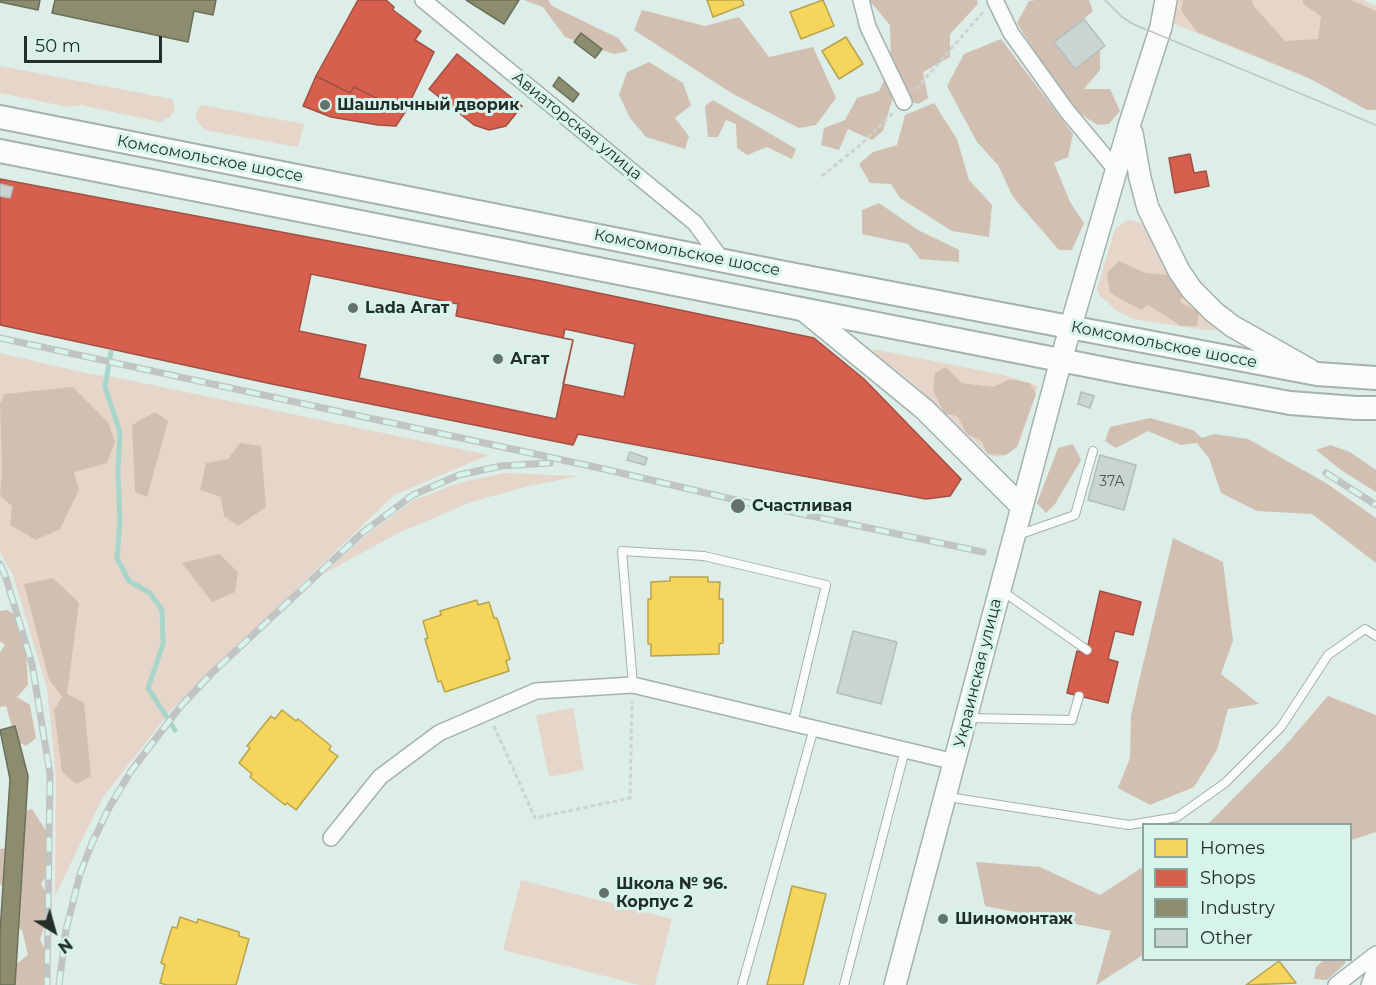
<!DOCTYPE html>
<html>
<head>
<meta charset="utf-8">
<style>
	body { margin:0 }
	#map { position:relative; width:1376px; height:985px; overflow:hidden; background:#ddede8; font-family:Montserrat,sans-serif }
	canvas { display:block }
	.legend { position:absolute; left:1142px; top:823px; width:210px; height:138px; box-sizing:border-box; background:#d6f4ec; border:2px solid #8ea59f; margin:0; padding:8px 10px; list-style:none; font-size:18px; color:#232e2b }
	.legend li { display:flex; align-items:center; gap:12px; height:30px }
	.legend b { width:30px; border:2px solid #8ea59f }
	.north { position:absolute; left:24px; top:901px; width:60px; height:60px; -webkit-text-stroke:4px #d6f4ec; paint-order:stroke; rotate:143deg; font-size:16px; font-weight:700; line-height:24px; text-align:center; color:#232e2b }
	.north::after { content:''; display:block; margin:auto; width:21px; height:27px; background:#232e2b; clip-path:polygon(50% 0,100% 100%,50% 72%,0 100%) }
	.scale { position:absolute; left:24px; top:36px; width:138px; height:27px; box-sizing:border-box; border:3px solid #232e2b; border-top:0; padding-left:8px; font-size:18px; line-height:21px; white-space:nowrap; color:#232e2b; -webkit-text-stroke:4px #d6f4ec; paint-order:stroke }
</style>
</head>
<body>
<div id="map">
<canvas width="1376" height="985"></canvas>
<ul class="legend">
<li><b style="height:16px;background:#f6d55c"></b>Homes</li>
<li><b style="height:16px;background:#d6604d"></b>Shops</li>
<li><b style="height:16px;background:#8c8c6e"></b>Industry</li>
<li><b style="height:16px;background:#c8d5d1"></b>Other</li>
</ul>
<div class="north">N</div>
<div class="scale">50 m</div>
</div>
<script>
const ctx = document.querySelector('canvas').getContext('2d');
ctx.lineJoin = 'round';
function fill(path, color) { ctx.fillStyle = color; ctx.fill(path, 'evenodd'); }
const toPath = rows => new Path2D(rows.map(r => 'M' + r).join(''));
function stroke(path, color, width, dash) { ctx.strokeStyle = color; ctx.lineWidth = width; ctx.lineCap = dash ? 'butt' : 'round'; ctx.setLineDash(dash || []); ctx.stroke(path); }
function label(font, color, halo, rows, align = 'center') {
  ctx.font = font + ' Montserrat,sans-serif'; ctx.lineWidth = 6; ctx.setLineDash([]); ctx.textBaseline = 'middle'; ctx.strokeStyle = halo; ctx.fillStyle = color; for (const [text, x, y, turn = 0] of rows) {
    ctx.save(); ctx.translate(x, y); ctx.rotate((+turn || 0) * Math.PI / 180); ctx.textAlign = isNaN(turn) ? turn : align; if (halo) ctx.strokeText(text, 0, 0); ctx.fillText(text, 0, 0); ctx.restore();
  }
}
fill(toPath([
	[1175,0,1363,0,1376,6,1376,106,1170,22],
	[0,66,172,99,175,109,170,117,160,122,81,105,68,107,0,93],
	[201,105,304,124,298,147,205,130,197,121,195,114],
	[1128,220,1143,223,1147,228,1220,330,1205,330,1133,319,1116,310,1100,296,1097,289,1115,229],
	[1119,261,1146,273,1179,302,1181,326,1148,305],
	[873,349,1004,375,1038,386,1018,446,1002,457,990,456,909,380,878,357],
	[961,383,994,387,1027,421,1023,430,988,454,981,441,967,434,957,415],
	[0,353,90,374,114,377,489,455,394,495,172,709,103,797,55,896,56,777,47,688,13,575,0,552],
	[504,473,579,476,524,487,472,502,400,532,325,573,365,536,414,500,459,483],
	[573,708,584,770,549,777,536,715],
	[521,880,672,919,655,985,640,985,503,950]
]), '#e6d6ca');
fill(toPath([
	[524,0,548,0,552,6,618,38,628,51,614,54,565,37,543,7],
	[869,0,977,0,978,4,950,34,950,57,923,72,928,98,918,104,893,97,883,131,872,140,848,129,839,150,821,145,824,128,845,120,857,98,879,91,891,65,890,25],
	[1036,0,1089,0,1093,11,1079,23,1100,46,1100,70,1084,89,1110,89,1120,111,1109,124,1097,125,1068,105,1017,23,1029,1],
	[1183,0,1252,0,1253,5,1285,41,1318,39,1321,16,1303,4,1303,0,1351,0,1376,11,1376,110,1367,110,1307,77,1197,32,1181,10],
	[642,10,705,26,739,17,769,57,813,47,836,98,816,125,799,128,733,94,634,30],
	[1001,39,1073,134,1068,157,1054,163,1070,202,1084,223,1072,250,1059,250,1013,197,998,165,977,142,947,86,964,54],
	[649,62,683,83,691,105,675,118,689,136,685,149,646,137,630,118,619,95,627,72],
	[713,100,796,149,792,159,767,147,747,155,737,148,736,124,726,120,718,137,708,137,705,106],
	[934,103,957,139,969,180,992,205,989,237,952,231,900,198,891,184,870,183,859,164,873,152,897,145,905,115],
	[879,203,918,230,959,250,959,262,920,259,908,244,862,234,862,210],
	[1119,261,1146,273,1170,275,1183,294,1180,302,1199,312,1197,326,1181,326,1148,305,1141,310,1110,293,1107,273],
	[946,367,962,383,994,387,1010,379,1030,383,1036,394,1017,447,1006,455,988,454,981,441,967,434,957,416,945,414,933,391,935,373],
	[73,387,108,422,115,442,107,463,74,472,79,490,60,529,36,540,10,525,12,506,0,496,2,473,0,403,5,394],
	[155,412,168,421,147,497,135,492,132,425],
	[1150,418,1193,430,1202,438,1214,434,1248,439,1326,483,1376,518,1376,563,1312,514,1257,511,1221,493,1209,458,1197,443,1181,445,1148,431,1116,448,1105,441,1110,427],
	[240,443,261,446,266,507,238,526,224,516,221,497,200,490,206,463,228,459],
	[1073,444,1081,460,1055,504,1046,513,1037,503,1058,448],
	[1330,445,1350,452,1376,470,1376,492,1341,470,1316,450],
	[1173,538,1223,562,1233,641,1221,674,1259,704,1228,709,1217,750,1194,787,1150,805,1118,788,1130,758,1131,715],
	[219,554,238,572,235,592,212,602,182,563],
	[53,578,79,603,67,694,84,703,91,776,76,784,62,772,54,710,62,697,49,679,24,584],
	[7,610,20,618,25,631,28,685,17,697,30,705,36,738,26,746,16,741,6,706,0,707,0,652,5,645,0,641,0,611],
	[1328,696,1376,715,1376,832,1351,840,1350,824,1208,824,1284,747],
	[32,809,52,840,52,867,41,884,52,903,40,939,47,955,46,985,7,985,6,972,28,955,22,930,7,922,9,890,0,884,0,849,16,848,22,812],
	[976,862,1040,867,1100,895,1143,867,1143,955,1096,985,1111,931,985,906],
	[1324,960,1345,960,1345,964,1327,980,1314,979,1316,967]
]), '#d1bfb2');
const homes = toPath([
	[707,0,742,0,744,5,713,17,707,0],
	[823,0,834,26,801,39,790,12,823,0],
	[846,37,863,64,839,79,822,51,846,37],
	[670,577,708,577,708,582,720,582,719,599,723,599,723,643,719,644,719,654,651,656,651,644,648,644,648,599,651,599,651,582,670,581,670,577],
	[477,600,478,605,489,602,494,618,497,618,510,659,506,661,509,671,445,692,441,681,438,682,425,639,428,638,423,621,441,615,440,611,477,600],
	[282,710,296,721,298,719,331,746,329,750,338,756,296,810,287,803,285,805,250,777,252,774,239,763,250,748,247,746,271,716,275,719,282,710],
	[792,886,826,894,803,985,767,985,792,886],
	[180,917,197,923,198,919,239,932,239,936,249,939,236,985,167,985,160,983,165,965,161,963,172,927,177,928,180,917],
	[1279,961,1296,983,1246,985,1279,961]
]);
fill(homes, '#f6d55c');
stroke(homes, '#b7a34d', 1.5);
const shops = toPath([
	[358,0,386,0,394,7,393,10,421,31,415,40,434,52,405,112,354,87,350,93,316,76,358,0],
	[457,54,522,106,506,126,489,130,474,125,429,89,457,54],
	[316,76,350,93,354,87,405,112,396,126,378,125,331,117,303,106,316,76],
	[1190,154,1194,173,1206,171,1209,186,1175,193,1169,158,1190,154],
	[0,179,541,281,814,338,864,379,961,479,950,496,926,499,578,434,573,445,272,384,0,325,0,179],
	[311,274,458,304,456,316,573,340,556,419,359,378,366,345,299,331,311,274],
	[565,329,635,344,624,397,563,384,573,340,563,338,565,329],
	[1100,591,1141,602,1133,635,1115,631,1108,659,1118,662,1108,703,1067,693,1077,651,1086,654,1100,591]
]);
fill(shops, '#d6604d');
stroke(shops, '#a05143', 1.5);
const industry = toPath([
	[0,0,40,0,38,10,0,2,0,0],
	[55,0,216,0,213,15,194,11,188,42,52,13,55,0],
	[466,0,519,0,504,24,466,0],
	[581,33,602,49,595,58,574,42,581,33],
	[559,77,579,94,573,102,553,86,559,77],
	[15,726,28,776,15,985,0,985,0,932,10,779,0,730,15,726]
]);
fill(industry, '#8c8c6e');
stroke(industry, '#6c705a', 1.5);
stroke(toPath([
	[111,352,105,387,120,432,118,471,120,522,117,558,129,581,150,593,162,610,163,644,148,688,175,730]
]), '#a8d5ca', 5);
const building = toPath([
	[1084,19,1105,46,1075,69,1054,42,1084,19],
	[0,184,13,187,10,198,0,196,0,184],
	[1081,392,1094,396,1090,408,1078,404,1081,392],
	[630,452,647,458,645,465,627,460,630,452],
	[1100,455,1136,465,1124,510,1088,500,1100,455],
	[853,631,897,642,881,704,837,693,853,631]
]);
fill(building, '#c8d5d1');
stroke(building, '#b2bebb', 1.5);
const lane = toPath([
	[1018,535,1075,515,1093,451],
	[1002,591,1087,650],
	[633,685,622,551,704,556,826,585,793,723],
	[968,718,1072,720,1079,696],
	[948,797,1129,825,1177,817,1225,783,1281,727,1328,655,1365,629,1376,636],
	[742,985,814,728],
	[844,985,905,750]
]);
const street = toPath([
	[423,0,695,223,722,260],
	[861,0,868,27,904,102],
	[995,0,1011,33,1067,111,1117,171],
	[331,838,380,777,439,733,536,691,633,685,955,762],
	[1336,985,1376,954],
	[1369,985,1376,966]
]);
const secondary = toPath([
	[1132,133,1140,178,1148,208,1179,271,1192,290,1214,312,1232,326,1310,370],
	[802,309,924,409,1022,507],
	[895,985,1061,360,1130,123,1161,27,1166,0]
]);
const primary = toPath([
	[0,117,780,272,1217,355,1317,374,1376,378],
	[0,151,1126,373,1290,403,1356,408,1376,408]
]);
stroke(lane, '#a5b1ae', 10);
stroke(street, '#a5b1ae', 18);
stroke(secondary, '#a5b1ae', 24);
stroke(primary, '#a5b1ae', 26);
stroke(toPath([
	[916,89,983,12],
	[822,176,859,146,893,113],
	[494,726,535,818,630,798,632,701]
]), '#ced2d0', 3, [4.5, 3]);
stroke(lane, '#fafcfc', 8);
stroke(street, '#fafcfc', 15);
stroke(secondary, '#fafcfc', 21);
stroke(primary, '#fafcfc', 22);
stroke(toPath([
	[1105,0,1122,17,1133,24,1376,125]
]), '#c0c4c3', 1.5);
const rail = toPath([
	[0,338,604,469,740,501,983,552],
	[1326,473,1376,505],
	[0,564,5,575,32,664,50,774,47,985],
	[59,985,66,930,80,874,92,843,110,806,131,771,180,707,212,673,362,533,413,495,459,475,501,466,550,463]
]);
stroke(rail, '#c0c4c3', 7);
stroke(rail, '#d6f4ec', 4.5, [14]);
for (const [x, y, r, color] of [
	[325,105,6,"#64716d"],
	[353,308,6,"#64716d"],
	[498,359,6,"#64716d"],
	[738,506,8,"#64716d"],
	[604,893,6,"#64716d"],
	[943,919,6,"#64716d"]
]) { const dot = new Path2D(); dot.arc(x, y, r, 0, 2 * Math.PI); ctx.fillStyle = color; ctx.fill(dot); stroke(dot, '#d6f4ec', 2); }
label('14px', '#4c5854', null, [
	["37А",1112,482]
]);
label('bold 16px', '#232e2b', '#d6f4ec', [
	["Шашлычный дворик",337,105],
	["Lada Агат",365,308],
	["Агат",510,359],
	["Счастливая",752,506],
	["Школа № 96.",616,884],
	["Корпус 2",616,902],
	["Шиномонтаж",955,919]
], 'left');
label('16px', '#232e2b', '#d6f4ec', [
	["Авиаторская улица",577,126,39],
	["Комсомольское шоссе",210,159,11],
	["Комсомольское шоссе",687,253,11],
	["Комсомольское шоссе",1164,345,11],
	["Украинская улица",978,673,-76]
]);
</script>
</body>
</html>
